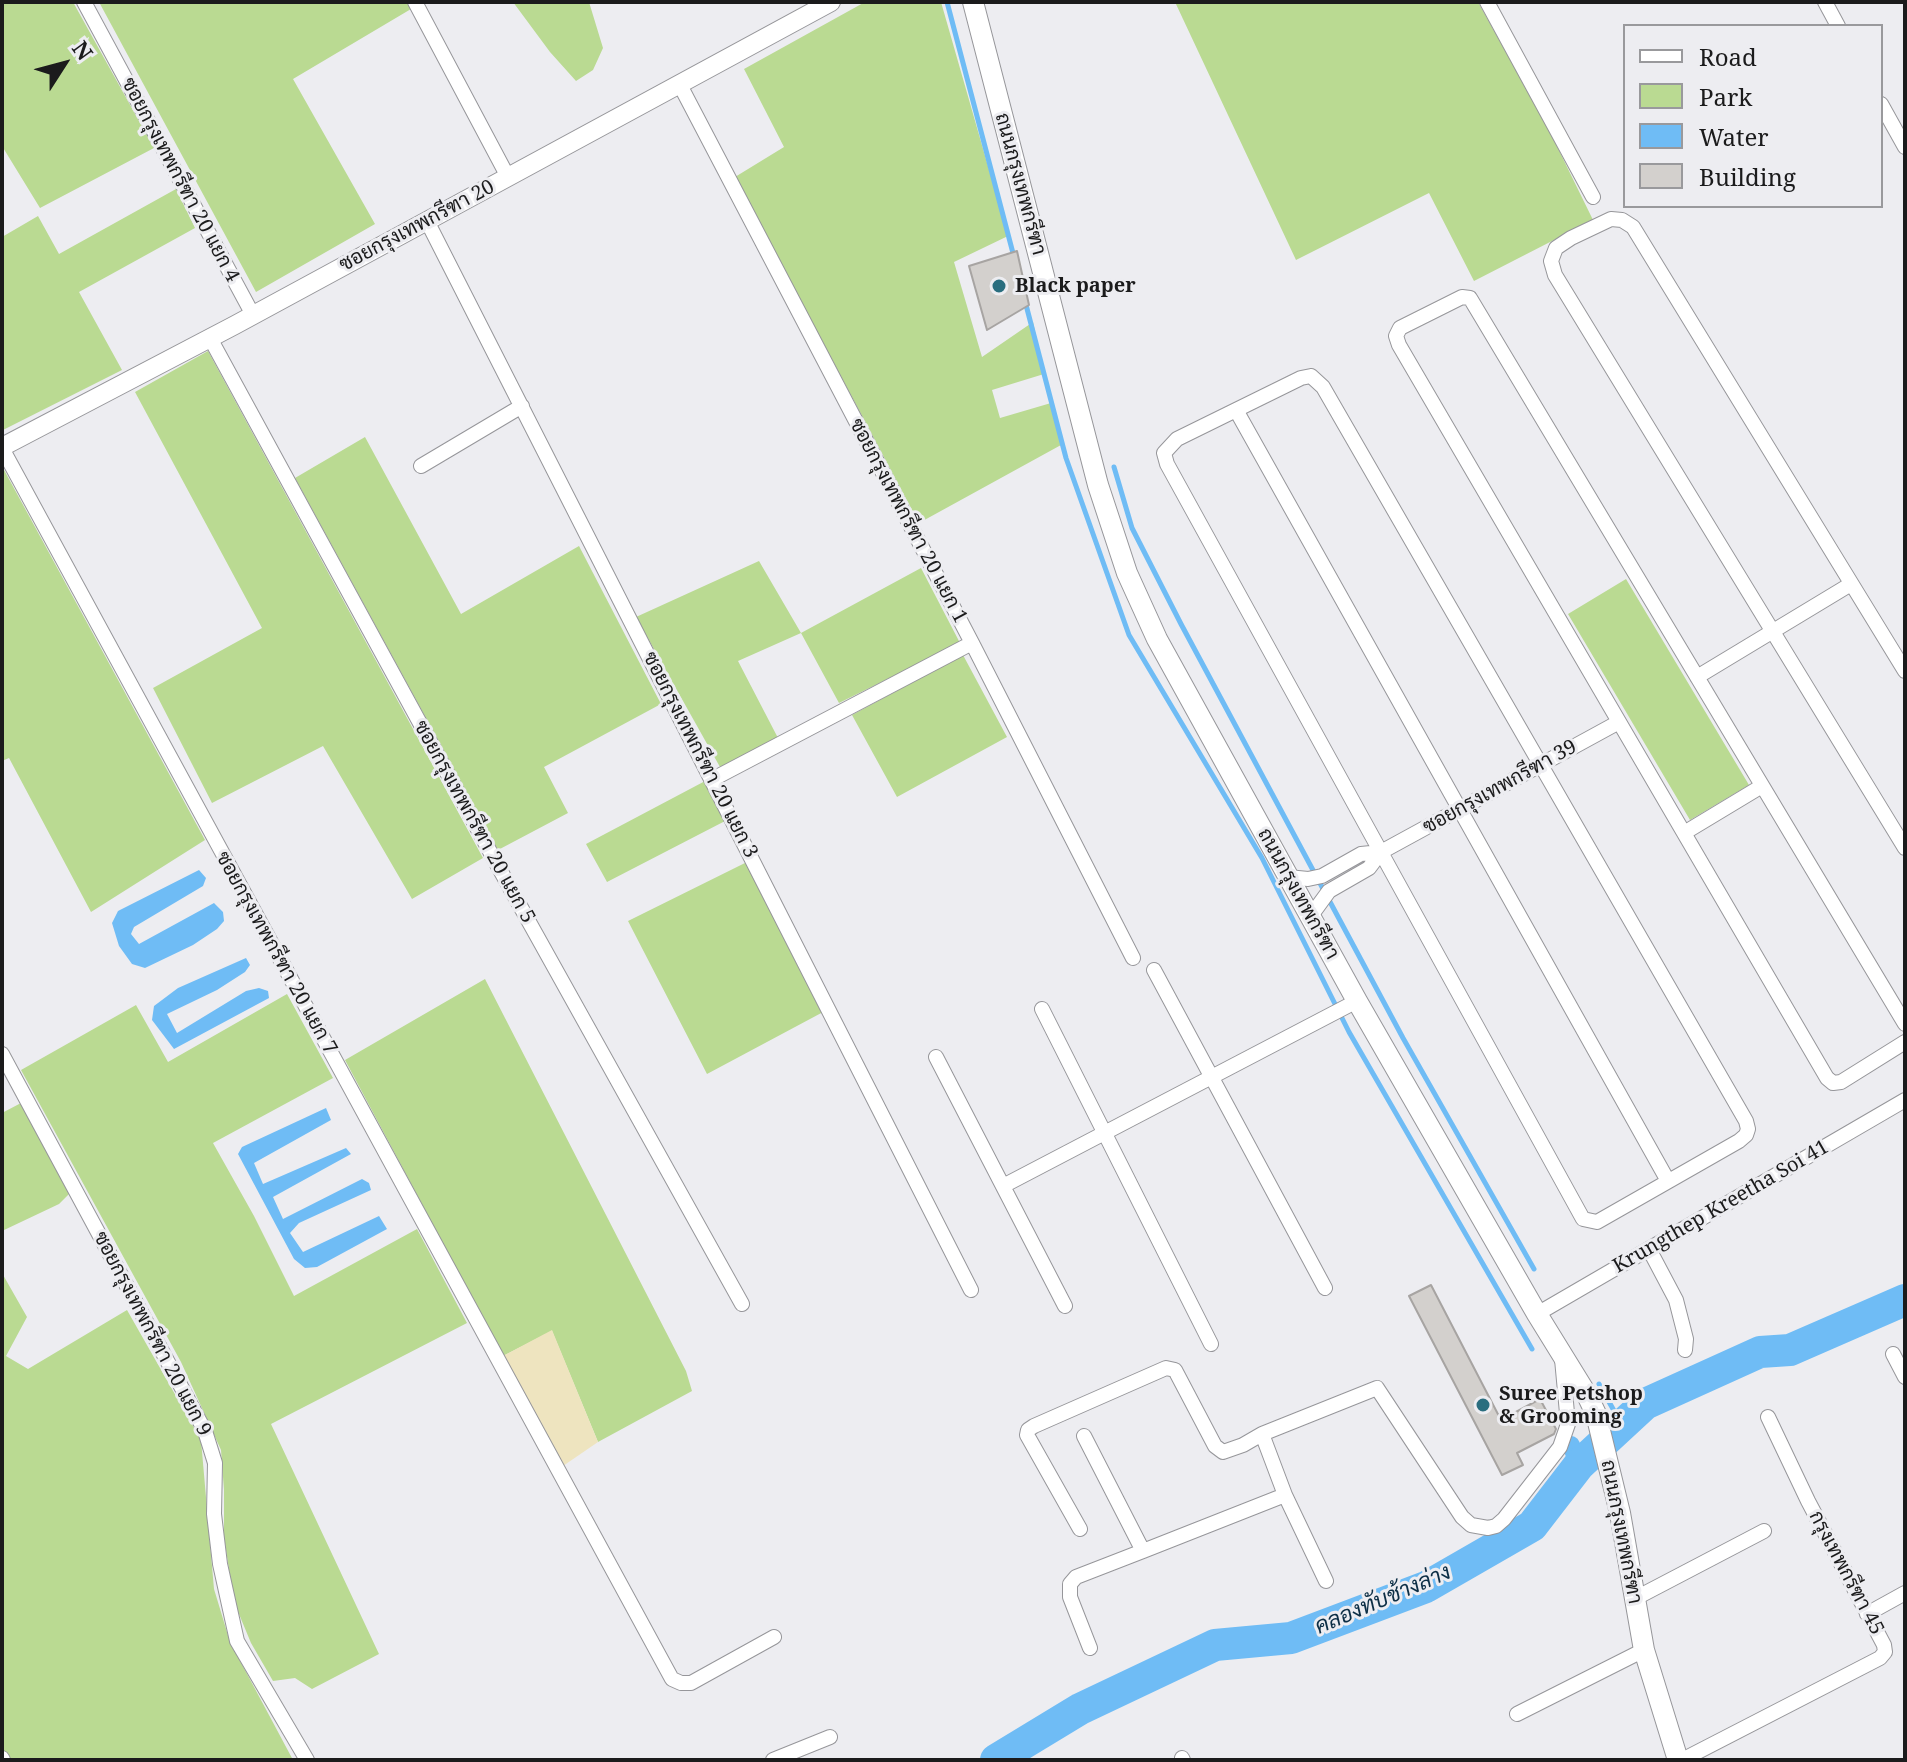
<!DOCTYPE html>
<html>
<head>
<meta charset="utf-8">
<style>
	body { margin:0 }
	#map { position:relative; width:1907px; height:1762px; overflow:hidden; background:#ededf1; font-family:"Noto Serif",serif }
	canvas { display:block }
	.frame { position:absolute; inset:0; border:4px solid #1b1b1c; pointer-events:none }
	.legend { position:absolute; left:1623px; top:24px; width:260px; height:184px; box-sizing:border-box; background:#ededf1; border:2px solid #99999c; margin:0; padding:10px 14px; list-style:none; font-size:24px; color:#1b1b1c }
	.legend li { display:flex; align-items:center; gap:16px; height:40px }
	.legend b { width:40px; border:2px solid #99999c }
	.north { position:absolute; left:24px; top:24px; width:80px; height:80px; -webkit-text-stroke:6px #ededf1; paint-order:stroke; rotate:54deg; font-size:22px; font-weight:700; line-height:32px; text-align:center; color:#1b1b1c }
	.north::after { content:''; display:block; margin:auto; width:28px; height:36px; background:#1b1b1c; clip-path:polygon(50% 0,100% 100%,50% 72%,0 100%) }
</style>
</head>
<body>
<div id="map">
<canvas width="1907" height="1762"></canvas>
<div class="frame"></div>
<ul class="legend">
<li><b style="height:10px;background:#fff"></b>Road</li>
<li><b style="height:22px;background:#bada92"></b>Park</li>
<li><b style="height:22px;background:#6fbcf5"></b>Water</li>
<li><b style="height:22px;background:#d3d0cd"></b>Building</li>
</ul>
<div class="north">N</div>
</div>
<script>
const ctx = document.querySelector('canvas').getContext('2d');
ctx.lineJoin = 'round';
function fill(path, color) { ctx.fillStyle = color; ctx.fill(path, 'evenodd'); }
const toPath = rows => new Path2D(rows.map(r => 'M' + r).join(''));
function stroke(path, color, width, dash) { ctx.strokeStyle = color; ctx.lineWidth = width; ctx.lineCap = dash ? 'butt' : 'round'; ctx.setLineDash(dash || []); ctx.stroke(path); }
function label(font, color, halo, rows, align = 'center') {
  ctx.font = font + ' "Noto Serif",Sarabun,serif'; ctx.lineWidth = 6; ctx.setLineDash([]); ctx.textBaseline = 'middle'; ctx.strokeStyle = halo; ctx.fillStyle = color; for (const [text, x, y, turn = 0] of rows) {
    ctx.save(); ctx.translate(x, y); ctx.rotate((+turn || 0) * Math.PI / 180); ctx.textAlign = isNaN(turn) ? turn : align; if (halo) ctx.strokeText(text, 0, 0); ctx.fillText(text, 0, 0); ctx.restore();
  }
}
fill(toPath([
	[2,2,73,2,154,148,40,208,2,146],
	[99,2,408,2,411,9,293,79,375,224,256,292],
	[513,2,589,2,603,48,593,70,576,81,550,52],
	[865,2,941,2,1008,236,954,262,982,357,1033,322,1044,374,992,390,1000,418,1051,403,1061,445,919,523,735,177,784,147,744,69],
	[1175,2,1478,2,1547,126,1593,220,1474,281,1429,193,1296,260],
	[176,189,195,228,79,292,122,370,3,430,2,237,38,216,59,254],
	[208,351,483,858,412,899,323,746,212,803,153,688,262,628,135,392],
	[365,437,461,614,579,546,661,704,544,767,568,813,498,850,295,478],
	[3,468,205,840,91,912,9,758,2,761],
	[759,561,801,633,921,568,960,643,839,703,801,633,738,661,778,738,720,767,636,617],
	[1626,579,1749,785,1690,820,1568,614],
	[963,655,1007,737,897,797,852,715],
	[707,780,727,820,607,882,586,844],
	[749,861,825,1011,707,1074,628,921],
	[485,979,686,1371,692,1391,598,1442,552,1331,503,1356,345,1060],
	[287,994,333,1078,213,1143,254,1216,294,1296,417,1229,467,1323,271,1424,379,1654,312,1689,295,1678,273,1681,251,1643,234,1602,224,1537,224,1490,221,1450,181,1362,21,1070,136,1005,168,1062],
	[21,1103,69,1194,59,1204,2,1231,2,1113],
	[2,1273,27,1317,6,1356,28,1369,127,1310,201,1440,214,1589,230,1642,293,1760,8,1760,2,1746]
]), '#bada92');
fill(toPath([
	[552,1330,598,1442,563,1466,503,1356]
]), '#eee4bf');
fill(toPath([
	[199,870,206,878,203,886,134,927,131,934,139,944,214,903,223,912,224,921,217,929,193,945,145,968,132,964,119,946,112,923,118,911],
	[246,958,250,965,245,972,217,990,167,1014,177,1033,246,991,259,988,268,991,269,998,174,1049,152,1020,154,1006,178,988],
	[326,1108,331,1120,254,1163,263,1184,346,1148,351,1154,273,1197,283,1219,362,1179,369,1183,371,1190,299,1223,290,1233,303,1252,379,1216,387,1229,317,1267,305,1268,294,1259,238,1154,242,1147]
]), '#6fbcf5');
stroke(toPath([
	[947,2,1014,257],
	[1025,301,1066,458,1129,635,1262,858,1349,1032,1532,1349],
	[1114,467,1132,528,1181,624,1403,1038,1534,1269],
	[1599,1384,1622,1425]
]), '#6fbcf5', 5);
stroke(toPath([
	[1571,1445,1579,1465]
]), '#6fbcf5', 18);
stroke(toPath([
	[996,1760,1080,1709,1215,1645,1291,1638,1426,1587,1532,1526,1579,1465,1645,1404,1760,1352,1790,1350,1905,1300]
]), '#6fbcf5', 32);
const building = toPath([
	[1017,251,1029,305,987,330,969,266,1017,251],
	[1431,1285,1501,1420,1540,1399,1556,1429,1554,1434,1517,1453,1523,1465,1502,1475,1409,1296,1431,1285]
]);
fill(building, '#d3d0cd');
stroke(building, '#a7a4a2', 2);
const minor = toPath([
	[84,2,253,315],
	[415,2,508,177],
	[1487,2,1593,197],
	[1825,2,1838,26],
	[680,85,972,643,1133,958],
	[1881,104,1905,147],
	[427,221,971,1290],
	[210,338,499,868,742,1304],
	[1311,376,1323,387,1746,1121,1748,1129,1746,1135,1739,1141,1597,1222,1583,1219,1167,464,1164,453,1177,439,1301,378,1311,376],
	[1236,410,1668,1181],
	[2,448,672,1679,681,1683,691,1683,774,1637],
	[421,466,522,406],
	[1905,671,1633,227,1622,220,1611,219,1571,238,1556,248,1551,261,1555,275,1905,848],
	[1697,677,1851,584],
	[713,779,972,643],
	[1684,833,1762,786],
	[1288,877,1308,879,1322,876,1361,854,1381,852],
	[1310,917,1329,891,1369,868,1381,852,1619,722],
	[1154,970,1325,1288],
	[1042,1009,1211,1344],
	[1905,1024,1470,298,1462,297,1400,328,1396,336,1399,345,1827,1078,1833,1083,1841,1082,1905,1042],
	[2,1054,205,1431,215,1463,214,1514,220,1564,237,1641,307,1760],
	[936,1057,1065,1306],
	[1003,1186,1357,1001],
	[1649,1249,1676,1300,1686,1339,1685,1350],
	[1537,1314,1905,1100],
	[1893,1354,1905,1377],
	[1084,1436,1143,1551,1285,1495,1262,1434,1377,1388,1462,1517,1471,1525,1488,1528,1496,1526,1504,1519,1560,1447,1568,1424,1562,1359],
	[1285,1495,1326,1581],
	[1080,1529,1027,1435,1028,1430,1034,1426,1166,1368,1175,1370,1215,1446,1223,1452,1243,1445,1262,1434],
	[1634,1599,1764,1531],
	[1867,1614,1905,1593],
	[1090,1648,1070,1597,1070,1584,1076,1577,1143,1551],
	[1517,1714,1644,1650],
	[2,1758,3,1760],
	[1182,1758,1183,1760],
	[773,1760,830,1737],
	[1682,1760,1880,1658,1885,1652,1884,1645,1808,1501,1768,1417]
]);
const tertiary = toPath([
	[2,447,235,325,831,2]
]);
const secondary = toPath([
	[973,2,1098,485,1127,573,1157,639,1357,1001,1537,1314,1587,1395,1596,1414,1620,1513,1644,1650,1678,1760]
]);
stroke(minor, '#96969a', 16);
stroke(tertiary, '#96969a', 20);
stroke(secondary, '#96969a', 22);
stroke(minor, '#fff', 14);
stroke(tertiary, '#fff', 18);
stroke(secondary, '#fff', 20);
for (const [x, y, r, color] of [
	[999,286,8,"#2a6e7f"],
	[1483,1405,8,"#2a6e7f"]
]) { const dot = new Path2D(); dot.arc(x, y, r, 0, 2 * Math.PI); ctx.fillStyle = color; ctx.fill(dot); stroke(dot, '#ededf1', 3); }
label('20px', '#1b1b1c', '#ededf1', [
	["ซอยกรุงเทพกรีฑา 20 แยก 4",180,180,62],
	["ถนนกรุงเทพกรีฑา",1020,184,75],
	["ซอยกรุงเทพกรีฑา 20",417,226,-28],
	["ซอยกรุงเทพกรีฑา 20 แยก 1",908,521,62],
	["ซอยกรุงเทพกรีฑา 20 แยก 3",700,755,63],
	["ซอยกรุงเทพกรีฑา 39",1500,787,-29],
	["ซอยกรุงเทพกรีฑา 20 แยก 5",474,822,61],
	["ถนนกรุงเทพกรีฑา",1298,894,61],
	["ซอยกรุงเทพกรีฑา 20 แยก 7",276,953,61],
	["Krungthep Kreetha Soi 41",1721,1207,-30],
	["ซอยกรุงเทพกรีฑา 20 แยก 9",152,1334,62],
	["ถนนกรุงเทพกรีฑา",1621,1532,79],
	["กรุงเทพกรีฑา 45",1846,1573,62]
]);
label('bold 20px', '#1b1b1c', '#ededf1', [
	["Black paper",1015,286],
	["Suree Petshop",1499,1394],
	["& Grooming",1499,1417]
], 'left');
label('italic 22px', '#0c2e45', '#ededf1', [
	["คลองทับช้างล่าง",1383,1600,-23]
]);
</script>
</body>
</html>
